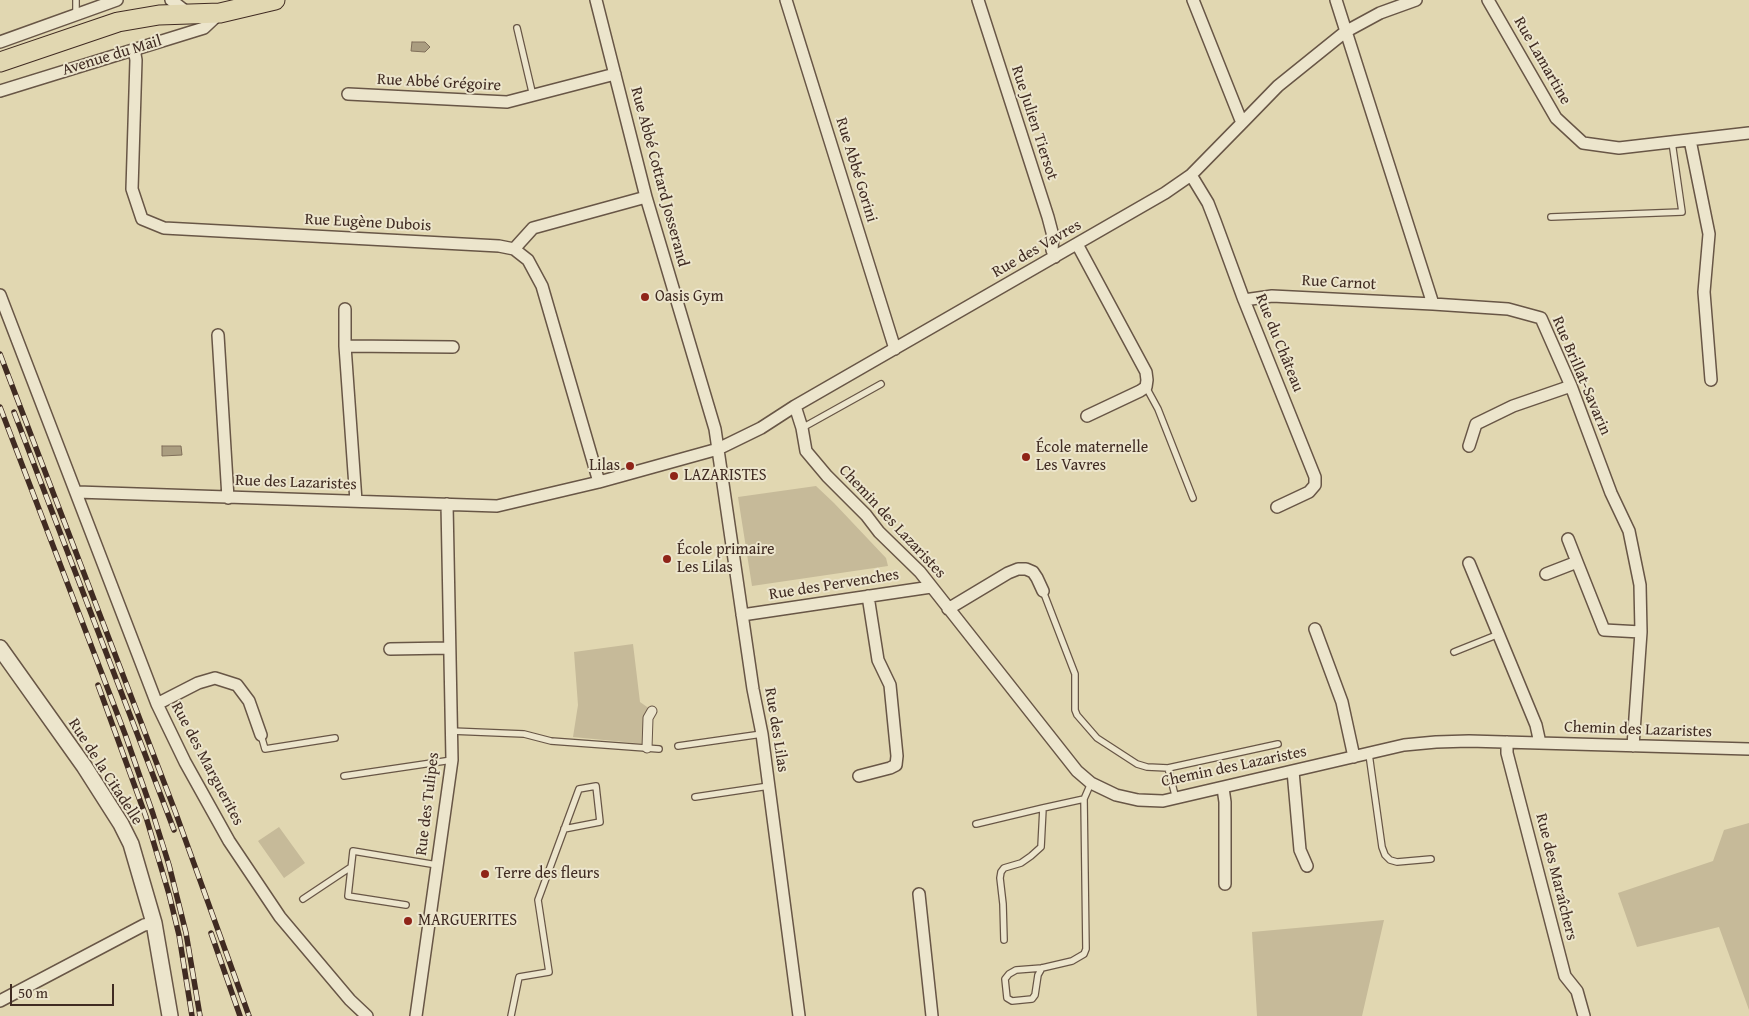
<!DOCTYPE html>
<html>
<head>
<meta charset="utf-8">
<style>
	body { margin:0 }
	#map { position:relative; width:1749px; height:1016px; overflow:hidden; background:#e1d7b1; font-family:"Gentium Book Plus",serif }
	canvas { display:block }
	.scale { position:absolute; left:10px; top:984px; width:104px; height:22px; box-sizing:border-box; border:2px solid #402b22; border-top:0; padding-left:6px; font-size:15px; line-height:18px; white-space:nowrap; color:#402b22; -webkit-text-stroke:4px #ece5cc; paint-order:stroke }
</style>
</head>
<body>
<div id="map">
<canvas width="1749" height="1016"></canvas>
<div class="scale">50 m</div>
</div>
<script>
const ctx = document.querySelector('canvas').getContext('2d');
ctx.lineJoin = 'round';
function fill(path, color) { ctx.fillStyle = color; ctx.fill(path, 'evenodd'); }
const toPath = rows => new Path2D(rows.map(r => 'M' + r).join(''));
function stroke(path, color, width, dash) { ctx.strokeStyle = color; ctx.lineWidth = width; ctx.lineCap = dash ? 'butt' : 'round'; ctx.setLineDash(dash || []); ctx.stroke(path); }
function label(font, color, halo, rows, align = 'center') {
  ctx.font = font + ' "Gentium Book Plus",serif'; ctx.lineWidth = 4; ctx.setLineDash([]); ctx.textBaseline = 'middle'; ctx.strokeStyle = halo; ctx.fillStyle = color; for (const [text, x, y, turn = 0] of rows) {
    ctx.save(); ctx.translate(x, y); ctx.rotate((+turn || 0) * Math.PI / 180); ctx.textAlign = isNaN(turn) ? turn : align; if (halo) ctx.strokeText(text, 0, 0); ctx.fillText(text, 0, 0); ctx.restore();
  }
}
fill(toPath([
	[816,486,834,503,886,558,888,566,752,586,738,497],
	[633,644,640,702,650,709,645,744,573,737,578,705,574,652],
	[1749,823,1749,1010,1719,927,1637,947,1618,893,1713,861,1724,830],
	[279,827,305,863,284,878,258,841],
	[1384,920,1362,1016,1257,1016,1252,932]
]), '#c6ba99');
const water = toPath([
	[412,42,425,42,430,47,425,52,411,51,412,42],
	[162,446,181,446,182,455,162,456,162,446]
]);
fill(water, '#aa9d80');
stroke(water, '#806f5a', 1);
const service = toPath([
	[76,0,76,15],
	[517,28,533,96],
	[1551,217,1682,212,1672,142],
	[1146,387,1158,409,1193,498],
	[802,428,881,384],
	[1043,591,1075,674,1075,710,1077,715,1097,738,1137,764,1147,767,1168,768],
	[1454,652,1499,634],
	[451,731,524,734,551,741,659,749],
	[261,735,265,749,335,738],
	[678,746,762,734],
	[1369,754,1382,847,1385,855,1390,860,1397,862,1431,859],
	[344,776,452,760],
	[695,797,769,786],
	[1176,799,1168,768,1278,744],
	[976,824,1043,808],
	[303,899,351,867],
	[406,905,348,896,353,851,437,865],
	[1004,940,1003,904,1000,878,1001,872,1004,868,1021,863,1031,856,1041,847,1043,808,1084,799],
	[1042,968,1038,975,1035,995,1032,999,1012,1001,1007,998,1005,979,1009,974,1016,970,1042,968,1072,961,1084,954,1086,949,1084,799,1091,783],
	[511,1016,519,977,549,972,538,900,579,789,596,786,600,822,564,829]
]);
const pedestrian = toPath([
	[647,748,648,718,652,711]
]);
const minor = toPath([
	[171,0,188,13],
	[596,0,646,197,715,429,753,689,762,734,799,1016],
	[786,0,895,349],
	[978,0,1048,217,1053,236,1052,250,1055,257],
	[1336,0,1433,304,1508,309,1541,318,1571,386,1611,493,1629,531,1640,585,1641,632,1633,746],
	[1488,0,1556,118,1583,143,1619,148,1749,133],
	[0,42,117,0],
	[134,49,136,60,132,189,142,219,164,228,499,246,514,249,528,260,542,286,599,482],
	[0,91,204,28,220,13],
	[348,94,507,102,615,74],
	[1242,123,1278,86,1345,32,1380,13,1416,0],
	[1690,140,1709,234,1704,292,1711,380],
	[1191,175,1208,203,1215,221,1244,300,1315,477,1315,485,1309,492,1277,507],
	[1077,244,1146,372,1147,380,1146,387,1140,391,1087,416],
	[514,249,533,228,646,197],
	[0,295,157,704,185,762,229,841,280,917,350,1000,367,1016],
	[1244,300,1272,296,1433,304],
	[345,309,345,346,356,501],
	[218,335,228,498],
	[345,346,453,347],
	[795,406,802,428,806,451,827,476,866,515,879,532,920,572,1077,771,1091,783,1116,795,1138,800,1163,801,1404,745,1436,742,1469,741,1749,749],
	[1469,446,1476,424,1513,406,1571,386],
	[77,492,497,506,599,482,718,449,761,428,795,406,1165,193,1191,175,1242,123,1193,0],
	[1568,539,1577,562],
	[1469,563,1536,725,1540,743],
	[1546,574,1577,562,1604,630,1641,632],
	[948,609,1008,573,1018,569,1026,569,1033,572,1037,578,1043,591],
	[742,615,931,587],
	[1315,629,1342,702,1354,757],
	[390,649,449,648],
	[157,704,198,683,215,678,237,685,249,701,261,735],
	[1507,742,1507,753,1565,976,1577,991,1584,1016],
	[1293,771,1300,850,1307,866],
	[859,776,890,768,896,765,897,756,890,685,878,660,868,596],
	[1223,788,1225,802,1225,884],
	[919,894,932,1016],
	[0,1001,144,925,154,923],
	[416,1016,452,760,447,504]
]);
const tertiary = toPath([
	[0,648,84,766,121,824,131,844,154,923,170,1016]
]);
const primary = toPath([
	[0,62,118,22,159,15,220,13,275,0]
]);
stroke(service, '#685646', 8);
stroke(pedestrian, '#685646', 11);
stroke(minor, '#685646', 14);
stroke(tertiary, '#685646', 18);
stroke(primary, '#402b22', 21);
stroke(service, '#ece5cc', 5.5);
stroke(pedestrian, '#ece5cc', 9);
stroke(minor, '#ece5cc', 11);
stroke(tertiary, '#ece5cc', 15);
stroke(primary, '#e1d7b1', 19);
const rail = toPath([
	[0,354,175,811,249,1016],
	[0,407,125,734,153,814,169,865,186,933,200,1016],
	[14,412,174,830],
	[98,685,146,817,169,894,179,935,192,1016],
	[211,933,240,1016]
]);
stroke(rail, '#402b22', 5.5);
stroke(rail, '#ece5cc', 4, [11]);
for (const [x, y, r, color] of [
	[645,297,5,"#8f2418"],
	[1026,457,5,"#8f2418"],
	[630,466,5,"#8f2418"],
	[674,476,5,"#8f2418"],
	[667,559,5,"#8f2418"],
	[485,874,5,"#8f2418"],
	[408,921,5,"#8f2418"]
]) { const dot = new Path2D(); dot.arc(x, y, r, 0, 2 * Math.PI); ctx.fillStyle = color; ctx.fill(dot); stroke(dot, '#ece5cc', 2); }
label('16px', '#402b22', '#ece5cc', [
	["Avenue du Mail",112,56,-17],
	["Rue Lamartine",1542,61,60],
	["Rue Abbé Grégoire",439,83,3],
	["Rue Julien Tiersot",1034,123,72],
	["Rue Abbé Gorini",856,170,73],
	["Rue Abbé Cottard Josserand",659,177,75],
	["Rue Eugène Dubois",368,223,3],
	["Rue des Vavres",1037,249,-30],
	["Rue Carnot",1339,283,3],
	["Rue du Château",1279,343,68],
	["Rue Brillat-Savarin",1581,376,67],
	["Rue des Lazaristes",296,483,2],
	["Chemin des Lazaristes",892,522,47],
	["Rue des Pervenches",834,585,-9],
	["Rue des Lilas",776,730,81],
	["Chemin des Lazaristes",1638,730,2],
	["Rue des Marguerites",207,764,62],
	["Chemin des Lazaristes",1234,767,-12],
	["Rue de la Citadelle",105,772,57],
	["Rue des Tulipes",428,804,-83],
	["Rue des Maraîchers",1556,877,76]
]);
label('16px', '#402b22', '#ece5cc', [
	["Oasis Gym",655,297],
	["École maternelle",1036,448],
	["Les Vavres",1036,466],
	["Lilas",620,466,"right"],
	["LAZARISTES",684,476],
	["École primaire",677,550],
	["Les Lilas",677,568],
	["Terre des fleurs",495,874],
	["MARGUERITES",418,921]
], 'left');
</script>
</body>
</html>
